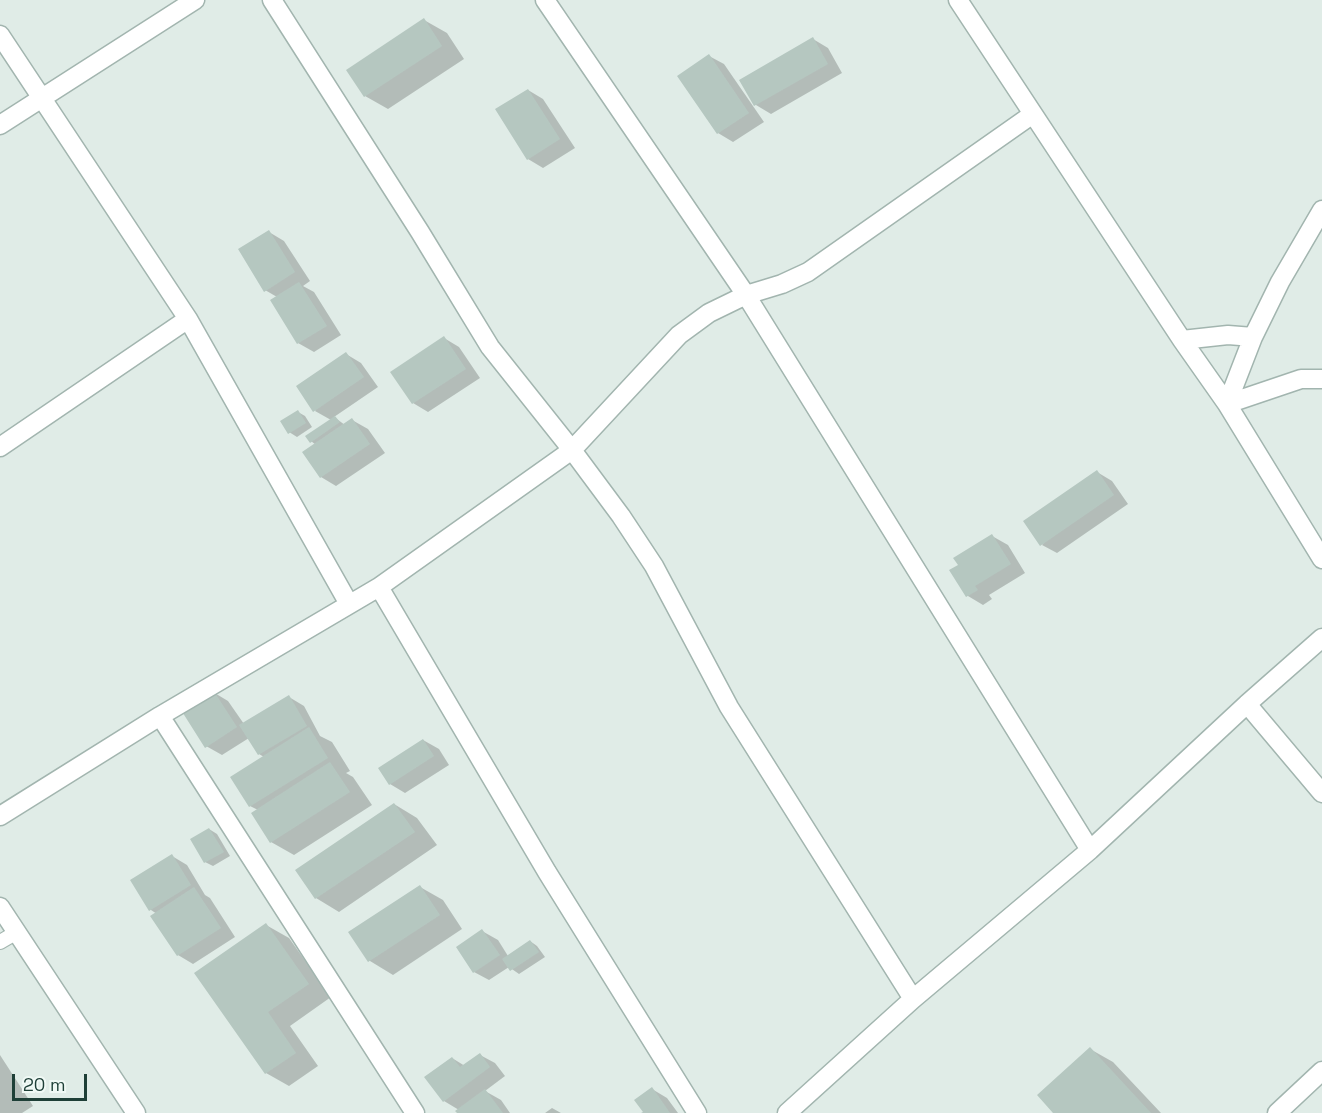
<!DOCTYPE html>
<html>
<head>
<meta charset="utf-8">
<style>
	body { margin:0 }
	#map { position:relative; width:1322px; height:1113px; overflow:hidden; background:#e0ece7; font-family:"Space Grotesk",sans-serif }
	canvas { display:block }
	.scale { position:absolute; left:12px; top:1074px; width:75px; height:27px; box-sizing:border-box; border:3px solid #1e3f37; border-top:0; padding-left:8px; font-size:18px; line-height:21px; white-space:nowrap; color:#1e3f37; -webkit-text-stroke:4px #f0f9f5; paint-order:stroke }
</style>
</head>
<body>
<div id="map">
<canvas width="1322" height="1113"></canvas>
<div class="scale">20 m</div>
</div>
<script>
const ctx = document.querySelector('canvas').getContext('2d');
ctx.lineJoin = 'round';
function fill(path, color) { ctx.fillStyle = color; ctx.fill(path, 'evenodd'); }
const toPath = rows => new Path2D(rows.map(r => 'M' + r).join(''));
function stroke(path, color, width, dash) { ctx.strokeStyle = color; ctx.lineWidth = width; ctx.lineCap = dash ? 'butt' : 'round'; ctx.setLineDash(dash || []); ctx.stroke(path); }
fill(toPath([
	[424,20,447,33,464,59,388,109,365,96],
	[813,39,828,48,842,73,771,114,756,105,741,81],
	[709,56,724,64,764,122,733,142,718,133],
	[528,90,543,99,575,148,543,168,528,159],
	[269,232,284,241,310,281,303,286,314,292,341,335,314,352,298,343,272,301,277,297,265,290],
	[444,338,459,347,480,378,428,412,413,403],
	[346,354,361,363,378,387,334,417,345,425,352,420,368,429,385,453,336,486,321,477,316,445,311,441,331,420,315,411],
	[298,412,305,416,312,427,297,437,289,432],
	[1097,472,1112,481,1128,504,1057,553,1042,545],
	[992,536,1008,545,1025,573,989,595,992,599,983,605,968,596,960,565],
	[213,692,228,701,244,724,289,697,304,706,320,736,332,742,350,771,346,773,353,777,372,805,294,855,271,842,258,810,250,806,264,757,259,754,249,738,222,755,206,746],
	[423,740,439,749,449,765,405,793,390,784],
	[394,804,417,818,437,845,339,912,316,898,297,871],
	[209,829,217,834,230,856,213,866,205,862],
	[172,856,187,865,205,895,210,898,235,937,193,964,178,955,157,914,151,910,132,881],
	[420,887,443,900,462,929,393,975,370,961,350,933],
	[266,925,289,938,331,997,290,1026,318,1066,289,1086,266,1073],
	[482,931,498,940,508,956,530,941,537,946,545,957,519,974,509,967,489,980,474,972],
	[1090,1049,1113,1062,1161,1113,1055,1113],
	[0,1055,33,1106,22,1113,0,1113],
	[480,1055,495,1063,505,1076,485,1091,501,1100,510,1113,459,1113,459,1110,444,1101,452,1058,465,1066],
	[652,1089,667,1098,678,1113,643,1113],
	[552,1108,561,1113,545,1113]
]), '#0003');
fill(toPath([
	[424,18,442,46,364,97,346,70],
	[813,37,828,64,754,106,739,80],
	[709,54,749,113,717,134,677,76],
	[528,89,560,139,527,160,495,109],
	[269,230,295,272,264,292,238,249],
	[299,282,327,326,297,344,270,300],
	[444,336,466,369,412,404,390,372],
	[346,352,364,377,313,412,296,386],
	[298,410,306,423,288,434,280,421],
	[335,416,340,422,310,443,305,436],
	[352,418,370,444,320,478,302,452],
	[1097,470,1114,495,1040,546,1023,521],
	[992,534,1011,564,975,586,978,590,966,597,949,570,958,565,953,558],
	[213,690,237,727,205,748,181,710],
	[289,695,307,726,258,755,239,725],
	[309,727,328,758,249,807,230,777],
	[423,739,434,756,389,785,378,768],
	[330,762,350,792,270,843,251,813],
	[394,803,415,832,315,899,295,870],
	[209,828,224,852,204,863,190,839],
	[172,854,191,885,149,911,130,880],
	[420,885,440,915,368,962,348,932],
	[194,887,221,928,177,956,150,916],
	[266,923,309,984,268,1012,296,1053,265,1074,194,973],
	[482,929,500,955,473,973,456,947],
	[530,940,539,952,510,971,502,959],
	[1090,1047,1151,1113,1053,1113,1037,1095],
	[480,1053,490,1067,443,1102,424,1077,452,1057,460,1067],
	[652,1087,670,1113,641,1113,643,1112,634,1100],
	[485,1089,503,1113,457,1113,455,1111]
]), '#b5c7c0');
const service = toPath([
	[0,942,17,932]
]);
const minor = toPath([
	[272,0,420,232,490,347,572,450,621,516,654,566,729,707,913,999],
	[545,0,746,295,1090,850],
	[958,0,1182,340,1227,404,1322,559],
	[0,35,188,319,349,604],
	[0,125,195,0],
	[1253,337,1227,404,1301,379,1322,379],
	[1182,340,1228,335,1253,337,1280,282,1322,210],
	[0,447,188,319],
	[379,587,547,872,697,1113],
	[1247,704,1322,793],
	[160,716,415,1113],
	[0,816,160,716,379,587,572,450,679,335,709,313,746,295,782,284,808,272,1033,114],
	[0,907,136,1113],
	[787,1113,913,999,1090,850,1247,704,1322,638],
	[1277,1113,1322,1071]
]);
stroke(service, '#a2b5af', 16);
stroke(minor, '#a2b5af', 21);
stroke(service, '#fff', 14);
stroke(minor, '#fff', 18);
</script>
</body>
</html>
